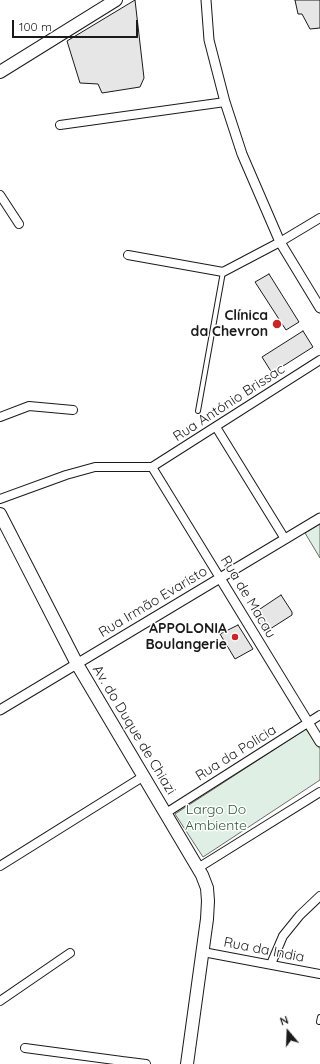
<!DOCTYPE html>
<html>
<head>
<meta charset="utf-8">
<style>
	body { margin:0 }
	#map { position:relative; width:320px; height:1064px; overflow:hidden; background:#fff; font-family:Quicksand,sans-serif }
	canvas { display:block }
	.north { position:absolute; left:268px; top:1012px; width:40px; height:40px; -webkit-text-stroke:3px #fff; paint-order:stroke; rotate:341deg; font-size:11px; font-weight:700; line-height:16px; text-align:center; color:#1a1a1a }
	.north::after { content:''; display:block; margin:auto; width:14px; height:18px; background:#1a1a1a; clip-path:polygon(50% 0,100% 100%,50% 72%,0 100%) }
	.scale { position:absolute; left:12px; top:20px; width:126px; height:18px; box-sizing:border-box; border:2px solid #1a1a1a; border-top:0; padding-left:5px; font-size:12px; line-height:14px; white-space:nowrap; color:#1a1a1a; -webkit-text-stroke:3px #fff; paint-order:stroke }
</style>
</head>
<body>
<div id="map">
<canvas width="320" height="1064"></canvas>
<div class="north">N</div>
<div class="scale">100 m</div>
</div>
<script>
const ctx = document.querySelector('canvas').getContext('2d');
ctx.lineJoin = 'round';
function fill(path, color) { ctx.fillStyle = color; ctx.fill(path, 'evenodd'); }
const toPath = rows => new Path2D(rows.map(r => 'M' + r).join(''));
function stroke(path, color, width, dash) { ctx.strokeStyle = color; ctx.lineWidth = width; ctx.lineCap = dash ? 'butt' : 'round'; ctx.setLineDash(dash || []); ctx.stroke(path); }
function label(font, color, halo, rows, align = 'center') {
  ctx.font = font + ' Quicksand,sans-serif'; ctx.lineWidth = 3; ctx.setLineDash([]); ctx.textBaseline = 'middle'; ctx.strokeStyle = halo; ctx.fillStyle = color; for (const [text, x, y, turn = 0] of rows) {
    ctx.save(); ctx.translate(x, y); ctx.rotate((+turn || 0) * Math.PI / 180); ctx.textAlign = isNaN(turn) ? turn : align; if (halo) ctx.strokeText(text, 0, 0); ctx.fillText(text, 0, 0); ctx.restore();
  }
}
const green = toPath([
	[320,524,320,558,305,533,320,524],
	[306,729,320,749,320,780,203,857,175,814,306,729]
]);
fill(green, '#e0efe3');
stroke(green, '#6a6a6a', 1);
const building = toPath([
	[135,0,144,78,140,87,102,93,98,84,80,83,67,41,135,0],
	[295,0,320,0,320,28,310,29,302,14,298,14,295,0],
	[269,274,299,322,286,330,255,282,269,274],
	[303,331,313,347,272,373,262,357,303,331],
	[281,595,292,612,292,615,270,629,268,626,264,629,254,613,281,595],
	[238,625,253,649,235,659,220,634,238,625]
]);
fill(building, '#e6e6e6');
stroke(building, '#1a1a1a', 1);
const service = toPath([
	[198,411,223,272],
	[319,1022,320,1017]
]);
const minor = toPath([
	[60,125,225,102],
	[0,195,19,224],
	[128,255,223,272,280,242,320,218],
	[0,417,29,406,73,410],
	[216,427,285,539],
	[152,467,320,360],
	[152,467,220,578],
	[0,499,66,475,95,467,152,467],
	[166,813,320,715],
	[0,866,144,776],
	[198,868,320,792],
	[203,952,320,974],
	[271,964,283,936,300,915,320,896],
	[0,1001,70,953],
	[25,1048,122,1061],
	[121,1064,122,1061,146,1064]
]);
const tertiary = toPath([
	[206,0,209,40,225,102,242,154,280,242,320,308],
	[220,578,320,742],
	[0,710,320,518]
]);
const primary = toPath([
	[0,72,116,0],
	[0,514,77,664,202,875,207,888,208,901,207,919,187,1064]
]);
stroke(service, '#1a1a1a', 6);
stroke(minor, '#1a1a1a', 10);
stroke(tertiary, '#1a1a1a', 11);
stroke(primary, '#1a1a1a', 14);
stroke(service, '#fff', 4);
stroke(minor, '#fff', 8);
stroke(tertiary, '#fff', 9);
stroke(primary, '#fff', 12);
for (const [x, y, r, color] of [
	[277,324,5,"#c62828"],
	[235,637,4,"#c62828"]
]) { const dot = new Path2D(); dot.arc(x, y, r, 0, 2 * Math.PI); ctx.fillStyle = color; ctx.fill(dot); stroke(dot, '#fff', 1.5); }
label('bold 14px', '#1a1a1a', '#fff', [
	["Clínica",268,316],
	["da Chevron",268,332],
	["APPOLONIA",227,629],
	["Boulangerie",227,645]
], 'right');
label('14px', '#1a1a1a', '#fff', [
	["Rua António Brissac",229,403,-33],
	["Rua de Macau",248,597,59],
	["Rua Irmão Evaristo",153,602,-31],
	["Av. do Duque de Chiazi",134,730,59],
	["Rua da Policia",236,753,-32],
	["Rua da India",264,950,11]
]);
label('14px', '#2b5a34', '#fff', [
	["Largo Do",216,810],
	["Ambiente",216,826]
]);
</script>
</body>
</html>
